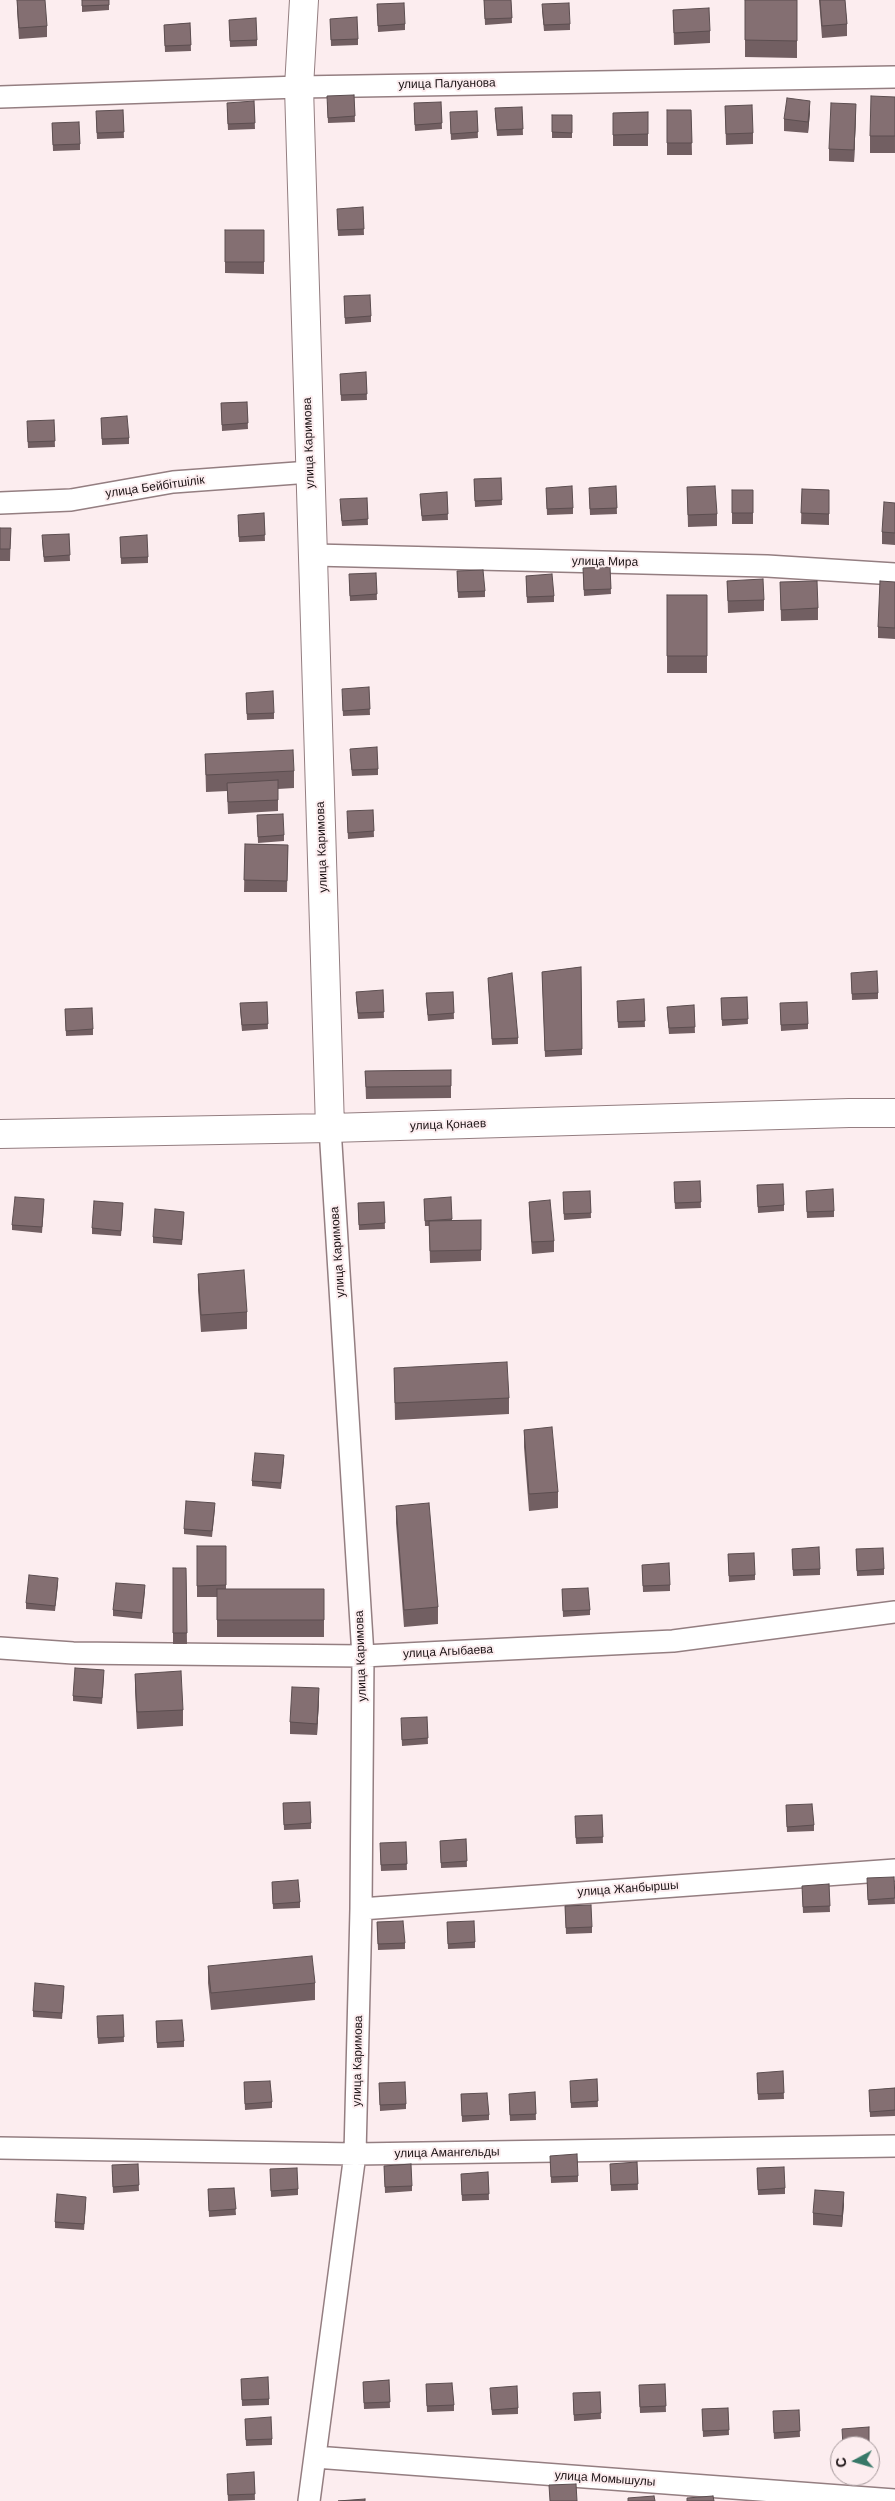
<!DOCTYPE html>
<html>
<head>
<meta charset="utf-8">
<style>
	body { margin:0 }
	#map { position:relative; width:895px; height:2501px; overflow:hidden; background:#fcedef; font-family:Arial,sans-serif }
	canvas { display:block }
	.north { position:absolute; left:830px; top:2436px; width:50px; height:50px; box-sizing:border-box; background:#fcedef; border:1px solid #a29698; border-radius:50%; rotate:264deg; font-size:14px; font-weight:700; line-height:20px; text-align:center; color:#1c1315 }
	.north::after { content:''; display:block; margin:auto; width:18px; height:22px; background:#377868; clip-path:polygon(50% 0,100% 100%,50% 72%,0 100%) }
</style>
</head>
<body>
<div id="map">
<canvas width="895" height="2501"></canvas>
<div class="north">С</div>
</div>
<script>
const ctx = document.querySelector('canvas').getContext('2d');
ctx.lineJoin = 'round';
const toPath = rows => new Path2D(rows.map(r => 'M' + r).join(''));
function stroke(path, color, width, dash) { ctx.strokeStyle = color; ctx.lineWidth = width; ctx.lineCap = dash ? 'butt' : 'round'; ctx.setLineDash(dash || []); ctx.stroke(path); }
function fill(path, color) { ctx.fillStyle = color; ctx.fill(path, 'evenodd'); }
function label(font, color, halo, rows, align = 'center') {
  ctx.font = font + ' Arial,sans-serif'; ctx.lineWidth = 4; ctx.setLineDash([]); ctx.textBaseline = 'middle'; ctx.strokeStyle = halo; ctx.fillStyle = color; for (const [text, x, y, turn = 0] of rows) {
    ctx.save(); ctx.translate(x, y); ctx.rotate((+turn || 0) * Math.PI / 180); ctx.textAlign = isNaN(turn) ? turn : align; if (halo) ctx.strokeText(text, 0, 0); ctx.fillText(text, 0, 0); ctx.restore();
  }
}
const street = toPath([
	[0,97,299,87,895,77],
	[0,503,71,500,173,482,310,472],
	[314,555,767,566,895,574],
	[0,1648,73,1653,363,1656,673,1641,895,1612],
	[361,1909,895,1870],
	[0,2148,355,2154,895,2146],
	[315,2457,895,2500],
	[309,2501,355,2154,361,1909,363,1656,330,1128]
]);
const secondary = toPath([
	[304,0,299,87,330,1128],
	[0,1134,330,1128,849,1113,895,1113]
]);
stroke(street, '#947e81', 24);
stroke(secondary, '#947e81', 30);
stroke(street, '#fff', 21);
stroke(secondary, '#fff', 28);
fill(toPath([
	[17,0,47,26,47,37,19,39,17,11],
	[82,0,109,0,109,10,82,12],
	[484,0,511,0,512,23,485,25],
	[745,0,797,0,797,58,745,57],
	[819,0,845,0,847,24,847,36,822,38],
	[377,4,405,24,405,30,378,32],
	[542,10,570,24,570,30,544,31],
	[673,10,710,31,710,43,674,45],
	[330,19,358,39,358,45,331,46],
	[229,20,257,40,257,46,230,47],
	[190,23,191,51,165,52,164,25],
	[354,95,355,122,328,123,327,102],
	[895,97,895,153,870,153,870,136],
	[254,101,255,129,228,130,227,109],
	[441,102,442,129,415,131,414,109],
	[725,106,753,133,753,144,726,145],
	[522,107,523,135,497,136,495,114],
	[123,110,124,138,97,139,96,117],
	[667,110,691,110,692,155,667,155],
	[477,111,478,138,451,140,450,118],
	[648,112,648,146,613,146,613,113],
	[810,112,808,133,784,131,784,119],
	[552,115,572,115,572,138,552,138],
	[856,115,854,162,829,161,829,149],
	[52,123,80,144,80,150,53,151],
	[363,207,364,235,338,236,337,214],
	[225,230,264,230,264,274,225,273],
	[344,296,371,316,371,322,345,324],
	[366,372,367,400,341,401,340,379],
	[247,402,248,429,222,431,221,403],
	[101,418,129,438,129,444,102,445],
	[54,420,55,447,28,448,27,427],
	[501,478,502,505,475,507,474,479],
	[616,486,617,514,590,515,589,493],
	[687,487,717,514,717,526,688,527],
	[546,488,573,508,573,514,547,515],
	[802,489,829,490,829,525,801,524],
	[732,490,753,490,753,524,732,524],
	[447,492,448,520,422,521,420,500],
	[367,498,368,525,342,526,340,505],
	[895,503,895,545,882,544,882,532],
	[264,513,265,541,239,542,238,521],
	[0,528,11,528,10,561,0,561],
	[69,534,70,561,44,562,42,541],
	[120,537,148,557,148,563,121,564],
	[610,567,611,594,584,596,583,574],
	[457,571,485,591,485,597,458,598],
	[376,573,377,600,350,601,349,580],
	[526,576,554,596,554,602,527,603],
	[727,581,764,600,764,611,728,613],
	[780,582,818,608,818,620,781,621],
	[895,582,895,639,878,638,878,627],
	[667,595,707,595,707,673,667,673],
	[369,687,370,715,343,716,342,695],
	[246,693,274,713,274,719,247,720],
	[205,754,294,771,294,788,278,789,278,811,228,814,227,791,206,792],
	[350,755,378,769,378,775,352,776],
	[373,810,374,837,348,839,347,817],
	[257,815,284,835,284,841,258,843],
	[245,844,288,845,287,892,244,892],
	[581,967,582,1055,545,1057,542,972],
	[851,973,878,993,878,999,852,1000],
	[488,978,518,1038,518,1044,492,1045],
	[383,990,384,1018,358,1019,356,998],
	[453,992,454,1019,428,1021,426,999],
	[747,997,748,1024,722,1026,721,998],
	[644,999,645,1027,618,1028,617,1006],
	[267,1002,268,1029,242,1031,240,1009],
	[694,1005,695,1033,669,1034,667,1013],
	[65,1009,93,1029,93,1035,66,1036],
	[780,1009,808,1024,808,1029,781,1031],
	[451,1070,451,1098,366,1099,365,1071],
	[700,1181,701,1208,675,1209,674,1188],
	[757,1185,784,1205,784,1211,758,1213],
	[590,1191,591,1218,564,1220,563,1198],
	[806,1191,834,1211,834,1217,807,1218],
	[424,1199,452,1219,452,1220,481,1220,481,1261,430,1263,429,1226,425,1226],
	[384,1202,385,1229,359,1230,358,1203],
	[529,1202,554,1241,554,1252,532,1254,529,1213],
	[44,1205,42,1233,12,1230,12,1225],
	[123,1209,121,1236,92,1234,92,1228],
	[184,1218,182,1245,153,1243,153,1237],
	[198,1274,247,1312,247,1329,201,1332,198,1290],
	[394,1368,509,1398,509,1414,395,1420],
	[524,1430,558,1492,558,1508,529,1511,524,1447],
	[284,1461,281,1489,252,1486,252,1481],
	[396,1506,438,1607,438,1624,404,1627,396,1523],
	[215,1509,212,1537,184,1534,184,1529],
	[197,1546,226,1546,226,1589,324,1589,324,1637,217,1637,217,1597,197,1597],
	[792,1549,820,1569,820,1575,793,1576],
	[856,1549,884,1569,884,1575,857,1576],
	[728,1554,755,1575,755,1580,729,1582],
	[642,1565,670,1585,670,1591,643,1592],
	[173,1568,186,1568,187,1644,173,1644],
	[58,1584,55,1611,26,1609,26,1603],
	[562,1589,590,1610,590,1615,563,1617],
	[145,1591,142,1619,113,1616,113,1610],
	[135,1674,183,1710,183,1726,137,1729,135,1691],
	[104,1676,102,1704,73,1701,73,1696],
	[319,1700,317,1735,290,1734,290,1722],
	[427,1717,428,1744,402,1746,401,1724],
	[283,1803,311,1823,311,1829,284,1830],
	[786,1805,814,1825,814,1831,787,1832],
	[602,1815,603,1843,576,1844,575,1822],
	[466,1839,467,1867,441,1868,440,1841],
	[406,1842,407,1870,381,1871,380,1849],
	[894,1877,895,1904,868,1905,867,1884],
	[272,1882,300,1902,300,1908,273,1909],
	[829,1884,830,1912,803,1913,802,1891],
	[565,1906,592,1927,592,1933,566,1934],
	[377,1922,405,1943,405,1949,378,1950],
	[447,1922,475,1942,475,1948,448,1949],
	[208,1966,315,1983,315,2000,211,2010,208,1983],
	[64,1992,62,2019,33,2017,33,2011],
	[123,2015,124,2042,98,2044,97,2022],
	[156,2021,184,2041,184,2047,157,2048],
	[783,2071,784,2099,758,2100,757,2079],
	[597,2079,598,2107,571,2108,570,2087],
	[244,2082,272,2102,272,2108,245,2110],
	[379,2083,406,2104,406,2109,380,2111],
	[895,2088,895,2116,870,2117,869,2090],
	[535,2092,536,2120,510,2121,509,2099],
	[461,2094,489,2115,489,2120,462,2122],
	[550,2156,578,2176,578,2182,551,2183],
	[637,2162,638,2190,611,2191,610,2170],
	[138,2164,139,2191,113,2193,112,2171],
	[384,2166,412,2186,412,2191,385,2193],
	[757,2168,785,2188,785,2194,758,2195],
	[270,2169,298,2189,298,2195,271,2197],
	[488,2172,489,2200,462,2201,461,2180],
	[234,2188,236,2215,209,2217,208,2189],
	[86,2203,84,2230,55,2228,55,2222],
	[844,2204,842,2227,813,2225,813,2213],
	[241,2379,269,2399,269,2405,242,2406],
	[389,2380,390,2408,364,2409,363,2382],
	[426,2384,454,2405,454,2411,427,2412],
	[665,2384,666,2412,640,2413,639,2391],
	[600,2392,601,2419,574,2421,573,2399],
	[490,2394,518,2408,518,2414,492,2415],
	[728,2408,729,2435,703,2437,702,2409],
	[799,2410,800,2437,774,2439,773,2417],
	[245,2419,272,2439,272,2445,246,2446],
	[254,2472,255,2500,228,2501,227,2479]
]), '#725f62');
fill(toPath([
	[810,101,810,112,808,133,808,122],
	[856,104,856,115,854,162,854,150],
	[319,1688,319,1700,317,1735,317,1724],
	[844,2192,844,2204,842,2227,842,2216]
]), '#5c4e50');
const building = toPath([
	[17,0,45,0,47,26,19,28,17,0],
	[82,0,109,0,109,5,82,6,82,0],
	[484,0,511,0,512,18,485,19,484,0],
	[745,0,797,0,797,41,745,40,745,0],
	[820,0,845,0,847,24,822,26,820,0],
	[404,3,405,24,378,26,377,4,404,3],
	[569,3,570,24,544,25,542,4,569,3],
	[709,8,710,31,674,33,673,10,709,8],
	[357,17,358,39,331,40,330,19,357,17],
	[256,18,257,40,230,41,229,20,256,18],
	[190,23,191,45,165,46,164,25,190,23],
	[354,95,355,116,328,118,327,96,354,95],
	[871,96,895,97,895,136,870,136,871,96],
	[787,98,810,101,808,122,784,119,787,98],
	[254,101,255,123,228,124,227,103,254,101],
	[441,102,442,123,415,125,414,103,441,102],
	[831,103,856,104,854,150,829,149,831,103],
	[752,105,753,133,726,134,725,106,752,105],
	[522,107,523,129,497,130,495,108,522,107],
	[123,110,124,132,97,133,96,111,123,110],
	[667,110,691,110,692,143,667,143,667,110],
	[477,111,478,132,451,134,450,112,477,111],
	[648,112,648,134,613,135,613,113,648,112],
	[552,115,572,115,572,133,552,132,552,115],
	[79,122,80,144,53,145,52,123,79,122],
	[363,207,364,229,338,230,337,209,363,207],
	[225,230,264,230,264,262,225,262,225,230],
	[370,295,371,316,345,318,344,296,370,295],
	[366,372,367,394,341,395,340,374,366,372],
	[247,402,248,423,222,425,221,403,247,402],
	[127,416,129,438,102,439,101,418,127,416],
	[54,420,55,441,28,442,27,421,54,420],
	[501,478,502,500,475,501,474,479,501,478],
	[572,486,573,508,547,509,546,488,572,486],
	[616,486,617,508,590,509,589,488,616,486],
	[715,486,717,514,688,515,687,487,715,486],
	[802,489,829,490,829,514,801,513,802,489],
	[732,490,753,490,753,513,732,513,732,490],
	[447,492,448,514,422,516,420,494,447,492],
	[367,498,368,519,342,521,340,499,367,498],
	[884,502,895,503,895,533,882,532,884,502],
	[264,513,265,535,239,537,238,515,264,513],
	[0,528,11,528,10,549,0,549,0,528],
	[69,534,70,555,44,557,42,535,69,534],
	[147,535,148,557,121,558,120,537,147,535],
	[610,567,611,589,584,590,583,568,610,567],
	[483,570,485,591,458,592,457,571,483,570],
	[376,573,377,594,350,596,349,574,376,573],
	[552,574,554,596,527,597,526,576,552,574],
	[763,579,764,600,728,601,727,581,763,579],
	[817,581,818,608,781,610,780,582,817,581],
	[880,581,895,582,895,628,878,627,880,581],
	[667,595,707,595,707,656,667,656,667,595],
	[369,687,370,709,343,711,342,689,369,687],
	[273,691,274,713,247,714,246,693,273,691],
	[377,747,378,769,352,770,350,749,377,747],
	[293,750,294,771,206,775,205,754,293,750],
	[278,780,278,800,228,802,227,783,278,780],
	[373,810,374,831,348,833,347,811,373,810],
	[283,814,284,835,258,837,257,815,283,814],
	[245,844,288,845,287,881,244,880,245,844],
	[581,967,582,1049,545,1051,542,972,581,967],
	[877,971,878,993,852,994,851,973,877,971],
	[512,973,518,1038,492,1039,488,978,512,973],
	[383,990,384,1012,358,1013,356,992,383,990],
	[453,992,454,1013,428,1015,426,993,453,992],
	[747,997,748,1019,722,1020,721,998,747,997],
	[644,999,645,1021,618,1022,617,1001,644,999],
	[267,1002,268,1024,242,1025,240,1003,267,1002],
	[807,1002,808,1024,781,1025,780,1003,807,1002],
	[694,1005,695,1027,669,1028,667,1007,694,1005],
	[92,1008,93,1029,66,1031,65,1009,92,1008],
	[451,1070,451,1086,366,1087,365,1071,451,1070],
	[700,1181,701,1202,675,1203,674,1182,700,1181],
	[783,1184,784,1205,758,1207,757,1185,783,1184],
	[833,1189,834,1211,807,1212,806,1191,833,1189],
	[590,1191,591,1213,564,1214,563,1192,590,1191],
	[15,1197,44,1199,42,1227,12,1225,15,1197],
	[451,1197,452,1219,425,1221,424,1199,451,1197],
	[550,1200,554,1241,532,1242,529,1202,550,1200],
	[94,1201,123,1203,121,1231,92,1228,94,1201],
	[384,1202,385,1223,359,1225,358,1203,384,1202],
	[155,1209,184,1212,182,1240,153,1237,155,1209],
	[481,1220,481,1250,430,1251,429,1221,481,1220],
	[244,1270,247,1312,201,1315,198,1274,244,1270],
	[507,1362,509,1398,395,1403,394,1368,507,1362],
	[552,1427,558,1492,529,1494,524,1430,552,1427],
	[255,1453,284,1455,281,1483,252,1481,255,1453],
	[186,1501,215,1503,212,1531,184,1529,186,1501],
	[429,1503,438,1607,404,1610,396,1506,429,1503],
	[197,1546,226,1546,226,1585,197,1586,197,1546],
	[819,1547,820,1569,793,1570,792,1549,819,1547],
	[883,1548,884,1569,857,1571,856,1549,883,1548],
	[754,1553,755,1575,729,1576,728,1554,754,1553],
	[669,1563,670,1585,643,1586,642,1565,669,1563],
	[173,1568,186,1568,187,1633,173,1633,173,1568],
	[29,1575,58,1578,55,1606,26,1603,29,1575],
	[116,1583,145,1585,142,1613,113,1610,116,1583],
	[588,1588,590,1610,563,1611,562,1589,588,1588],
	[217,1589,324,1589,324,1620,217,1620,217,1589],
	[75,1668,104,1670,102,1698,73,1696,75,1668],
	[181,1671,183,1710,137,1712,135,1674,181,1671],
	[292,1687,319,1688,317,1724,290,1722,292,1687],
	[427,1717,428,1738,402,1740,401,1718,427,1717],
	[310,1802,311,1823,284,1825,283,1803,310,1802],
	[812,1804,814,1825,787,1827,786,1805,812,1804],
	[602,1815,603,1837,576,1838,575,1816,602,1815],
	[466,1839,467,1861,441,1863,440,1841,466,1839],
	[406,1842,407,1864,381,1865,380,1843,406,1842],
	[894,1877,895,1898,868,1900,867,1878,894,1877],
	[298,1880,300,1902,273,1904,272,1882,298,1880],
	[829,1884,830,1906,803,1907,802,1886,829,1884],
	[591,1905,592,1927,566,1928,565,1906,591,1905],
	[403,1921,405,1943,378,1944,377,1922,403,1921],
	[474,1921,475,1942,448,1944,447,1922,474,1921],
	[312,1956,315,1983,211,1993,208,1966,312,1956],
	[35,1983,64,1986,62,2013,33,2011,35,1983],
	[123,2015,124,2037,98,2038,97,2016,123,2015],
	[182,2020,184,2041,157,2043,156,2021,182,2020],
	[783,2071,784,2093,758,2094,757,2073,783,2071],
	[597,2079,598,2101,571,2103,570,2081,597,2079],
	[270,2081,272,2102,245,2104,244,2082,270,2081],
	[405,2082,406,2104,380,2105,379,2083,405,2082],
	[895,2088,895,2110,870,2112,869,2090,895,2088],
	[535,2092,536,2114,510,2115,509,2094,535,2092],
	[487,2093,489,2115,462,2116,461,2094,487,2093],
	[577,2154,578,2176,551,2177,550,2156,577,2154],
	[637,2162,638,2184,611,2185,610,2164,637,2162],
	[138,2164,139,2185,113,2187,112,2165,138,2164],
	[411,2164,412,2186,385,2187,384,2166,411,2164],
	[784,2167,785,2188,758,2190,757,2168,784,2167],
	[297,2168,298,2189,271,2191,270,2169,297,2168],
	[488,2172,489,2194,462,2195,461,2174,488,2172],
	[234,2188,236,2209,209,2211,208,2189,234,2188],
	[815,2190,844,2192,842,2216,813,2213,815,2190],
	[57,2194,86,2197,84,2224,55,2222,57,2194],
	[268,2377,269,2399,242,2400,241,2379,268,2377],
	[389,2380,390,2402,364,2403,363,2382,389,2380],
	[452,2383,454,2405,427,2406,426,2384,452,2383],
	[665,2384,666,2406,640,2407,639,2385,665,2384],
	[517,2386,518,2408,492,2410,490,2388,517,2386],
	[600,2392,601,2413,574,2415,573,2393,600,2392],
	[728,2408,729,2430,703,2431,702,2409,728,2408],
	[799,2410,800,2431,774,2433,773,2411,799,2410],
	[271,2417,272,2439,246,2440,245,2419,271,2417],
	[869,2427,869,2446,843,2446,842,2429,869,2427],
	[254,2472,255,2494,228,2495,227,2474,254,2472],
	[576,2484,577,2501,550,2501,549,2485,576,2484],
	[654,2496,655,2501,628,2501,628,2498,654,2496],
	[713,2496,714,2501,687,2501,687,2498,713,2496],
	[365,2499,365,2501,338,2501,365,2499]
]);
fill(building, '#846f72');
stroke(building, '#5c4e50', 1);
label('12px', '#1c1315', '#fcedef', [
	["улица Палуанова",447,84,-1],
	["улица Каримова",309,443,-92],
	["улица Бейбітшілік",155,487,-8],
	["улица Мира",605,562,1],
	["улица Каримова",322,847,-92],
	["улица Қонаев",448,1125,-2],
	["улица Каримова",338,1252,-94],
	["улица Агыбаева",448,1652,-3],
	["улица Каримова",361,1656,-92],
	["улица Жанбыршы",628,1889,-4],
	["улица Каримова",358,2061,-89],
	["улица Амангельды",447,2153,-1],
	["улица Момышулы",605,2479,4]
]);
</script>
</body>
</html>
